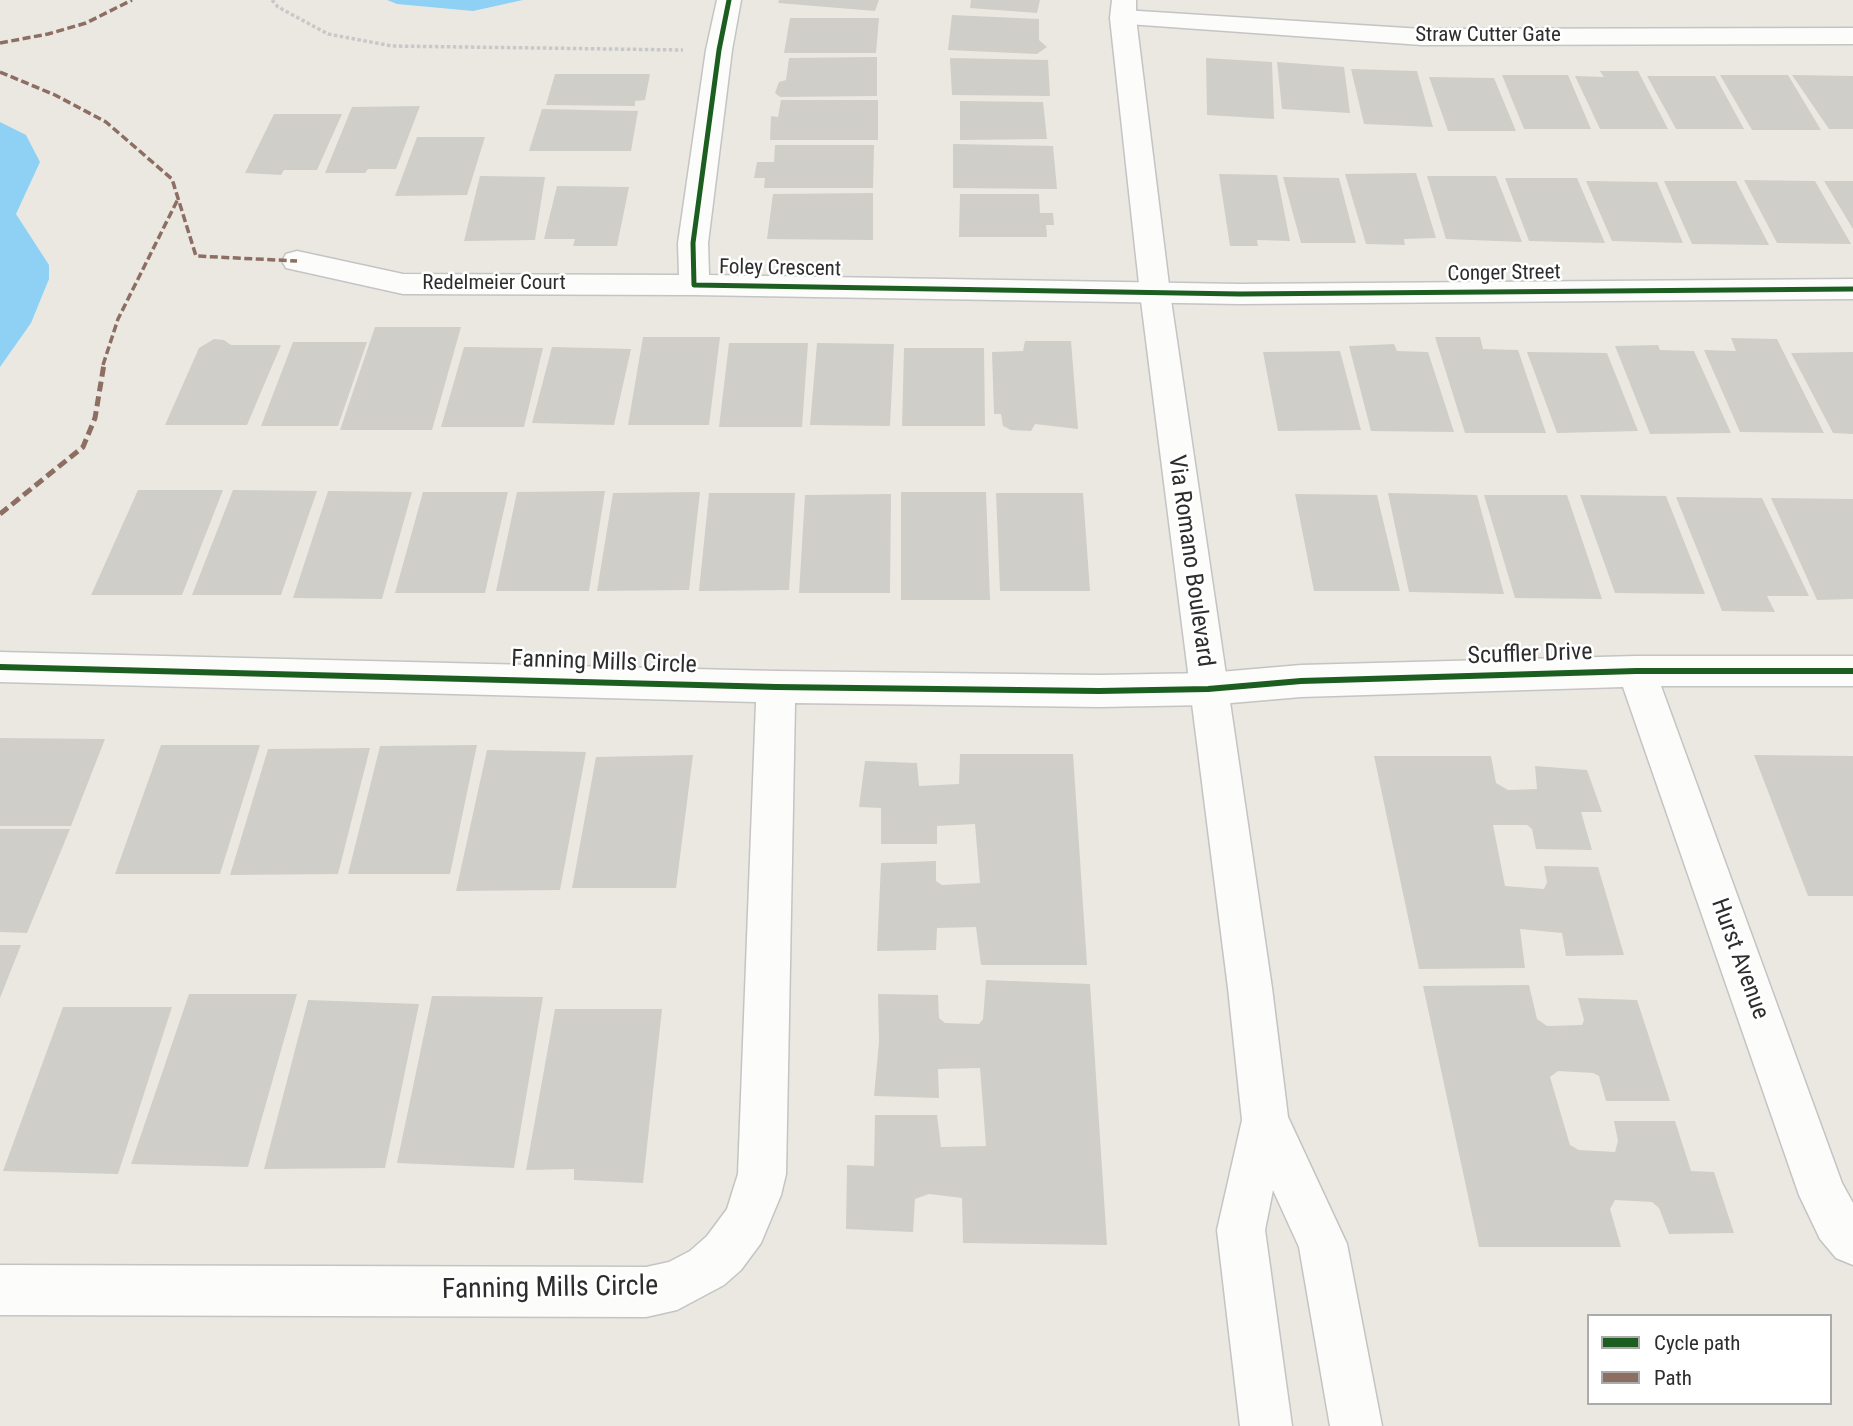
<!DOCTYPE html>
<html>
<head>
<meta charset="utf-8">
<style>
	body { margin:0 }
	#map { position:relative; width:1853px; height:1426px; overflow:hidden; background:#ebe8e2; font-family:"Roboto Condensed",sans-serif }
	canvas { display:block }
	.legend { position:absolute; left:1587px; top:1314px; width:245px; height:91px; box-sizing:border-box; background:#fff; border:2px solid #ababab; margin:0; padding:9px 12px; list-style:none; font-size:21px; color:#2d2d2d }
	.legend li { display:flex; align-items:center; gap:14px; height:35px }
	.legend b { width:35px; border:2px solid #ababab }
</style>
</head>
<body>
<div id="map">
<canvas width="1853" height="1426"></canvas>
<ul class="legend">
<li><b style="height:9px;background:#1b5e20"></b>Cycle path</li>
<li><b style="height:9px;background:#8d6e63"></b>Path</li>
</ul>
</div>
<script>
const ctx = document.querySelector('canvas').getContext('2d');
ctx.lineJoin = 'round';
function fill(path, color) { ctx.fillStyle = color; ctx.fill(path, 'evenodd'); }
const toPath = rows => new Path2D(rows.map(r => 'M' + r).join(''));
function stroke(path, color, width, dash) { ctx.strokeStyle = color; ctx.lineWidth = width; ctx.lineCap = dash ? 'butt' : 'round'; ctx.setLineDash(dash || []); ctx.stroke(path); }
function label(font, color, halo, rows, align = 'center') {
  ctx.font = font + ' "Roboto Condensed",sans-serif'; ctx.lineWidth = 5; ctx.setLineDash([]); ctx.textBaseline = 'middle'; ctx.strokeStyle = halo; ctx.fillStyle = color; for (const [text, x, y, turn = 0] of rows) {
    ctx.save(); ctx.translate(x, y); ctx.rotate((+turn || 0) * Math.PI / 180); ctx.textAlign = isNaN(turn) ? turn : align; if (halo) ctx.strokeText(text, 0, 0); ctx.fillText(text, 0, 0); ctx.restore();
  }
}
fill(toPath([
	[387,0,523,0,473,11,397,4],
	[0,122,26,135,40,162,16,214,49,265,49,279,31,323,0,367]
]), '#8ed1f4');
fill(toPath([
	[779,0,879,0,875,11,778,3],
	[971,0,1040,0,1037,13,970,8],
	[952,15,1039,19,1039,40,1047,47,1037,54,948,50],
	[790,18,879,18,876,53,784,53],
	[877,57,877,96,780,97,775,93,779,82,786,80,789,58],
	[950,58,1048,60,1050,96,952,95],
	[1206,58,1272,62,1274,119,1207,115],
	[1277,62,1344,67,1350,113,1282,109],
	[1351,69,1417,71,1433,127,1364,124],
	[1600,71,1638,71,1668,129,1600,129,1575,76,1604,77],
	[555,74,650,74,645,100,635,101,635,106,546,105],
	[1502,75,1568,75,1591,129,1524,129],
	[1720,75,1788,75,1821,130,1752,130],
	[1792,75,1853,76,1853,129,1829,129],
	[1647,76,1715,76,1744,129,1676,129],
	[1429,77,1494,78,1516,131,1448,131],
	[781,100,878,100,878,140,770,140,771,116,778,117],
	[960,101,1043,102,1047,139,960,140],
	[420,106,396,169,368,169,365,173,325,173,352,107],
	[542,109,638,111,631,151,529,151],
	[274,114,342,114,317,170,284,170,281,175,245,173],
	[417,137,485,137,467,195,395,196],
	[953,144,1053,146,1057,189,953,188],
	[775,145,874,145,873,188,764,188,765,178,754,178,757,162,774,162],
	[1416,173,1436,238,1404,239,1405,245,1366,244,1345,174],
	[1219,174,1277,175,1290,241,1257,240,1258,246,1230,246],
	[480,176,545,177,535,240,464,241],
	[1427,176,1496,176,1522,242,1446,239],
	[1283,177,1339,178,1356,243,1301,243],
	[1505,178,1577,178,1605,243,1529,241],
	[1744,180,1815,181,1851,244,1777,243],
	[1586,181,1657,182,1683,243,1612,241],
	[1664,181,1736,181,1769,245,1692,244],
	[1824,181,1853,181,1853,229],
	[557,186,629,187,617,246,573,246,575,239,544,239],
	[873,193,873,240,767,239,773,194],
	[960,194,1039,194,1040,213,1053,213,1054,225,1046,225,1047,237,959,237],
	[375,327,461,327,432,430,340,430],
	[643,337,720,337,709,425,628,425],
	[1435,337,1480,337,1483,349,1518,350,1546,433,1465,433],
	[1731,338,1777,339,1824,433,1740,432,1704,350,1736,351],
	[214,339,224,340,231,345,281,345,247,425,165,425,199,348],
	[1025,341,1071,341,1078,429,1035,424,1031,431,1011,430,1003,426,1001,414,994,414,992,352,1023,351],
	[293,342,367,342,338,426,261,426],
	[729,343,808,343,802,427,719,427],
	[817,343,894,344,890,426,810,425],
	[1394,344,1397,351,1428,352,1454,432,1371,431,1349,346],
	[1658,345,1660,350,1694,351,1731,433,1650,434,1615,346],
	[464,347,543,348,524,427,441,427],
	[552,347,631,349,614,425,532,423],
	[904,348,984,348,985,426,902,426],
	[1340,351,1361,430,1278,431,1263,352],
	[1527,352,1607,353,1638,431,1557,433],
	[1853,352,1853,434,1833,433,1791,353],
	[138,490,223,490,182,595,91,595],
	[233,490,317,491,281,595,192,595],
	[328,491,412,492,382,599,293,598],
	[605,491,589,591,496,591,517,492],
	[423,492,508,492,485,593,395,593],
	[700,492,689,590,597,591,613,493],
	[901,492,986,492,990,600,901,600],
	[709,493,795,493,789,590,699,591],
	[996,493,1083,493,1090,591,1000,591],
	[1388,493,1477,495,1504,594,1409,592],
	[891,494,890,593,799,593,805,495],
	[1295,494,1377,495,1400,591,1314,591],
	[1484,495,1567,495,1602,599,1515,598],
	[1580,495,1666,496,1705,594,1615,593],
	[1676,497,1762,498,1809,596,1767,596,1775,612,1722,611],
	[1771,498,1853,499,1853,599,1817,600],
	[0,738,105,739,71,826,0,826],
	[161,745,260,745,220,874,115,874],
	[477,745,450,874,348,874,380,746],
	[370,748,338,874,230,875,268,749],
	[487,750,586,752,560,890,456,891],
	[960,754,1073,754,1087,965,981,965,976,927,937,928,936,950,877,951,881,863,936,861,936,881,942,885,980,883,975,824,937,826,937,844,881,844,881,808,859,807,865,761,917,763,919,786,959,784],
	[693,755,676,888,572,888,596,757],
	[1754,755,1853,756,1853,896,1808,896],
	[1374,756,1491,756,1496,783,1508,790,1537,789,1535,766,1587,770,1602,812,1581,812,1592,850,1536,849,1532,829,1527,825,1493,825,1505,886,1544,889,1547,882,1544,866,1598,867,1624,955,1566,956,1562,933,1520,929,1525,968,1419,969],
	[0,829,70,829,27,933,0,932],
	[0,945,21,945,0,998],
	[986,980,1090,984,1107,1245,963,1243,962,1198,929,1194,915,1199,913,1232,846,1229,847,1165,874,1166,875,1115,937,1115,941,1147,986,1146,980,1068,938,1069,939,1098,874,1096,879,1042,878,994,938,995,939,1018,945,1023,979,1024,983,1019],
	[1529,985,1537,1019,1547,1026,1582,1025,1584,1020,1578,998,1637,1000,1670,1101,1606,1101,1599,1076,1593,1073,1558,1071,1550,1077,1570,1145,1579,1150,1615,1152,1618,1141,1614,1121,1675,1121,1691,1171,1714,1172,1734,1233,1669,1234,1659,1208,1652,1202,1615,1200,1610,1209,1621,1247,1479,1247,1423,986],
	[189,994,297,994,248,1167,131,1164],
	[432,996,543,997,514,1168,397,1163],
	[308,1000,419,1004,385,1168,264,1169],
	[63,1007,172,1007,118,1174,3,1171],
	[555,1009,662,1009,643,1183,574,1180,574,1169,526,1170]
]), '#d0cec9');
const street = toPath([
	[717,0,741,0,732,50,708,243,709,275,1240,284,1853,279,1853,299,1240,304,694,295,403,294,286,268,282,261,286,254,297,251,403,274,679,275,678,243,706,50,717,0],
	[1123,10,1422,29,1853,28,1853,44,1422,45,1114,23,1110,18,1114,13,1123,10],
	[0,652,776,671,1099,675,1208,673,1301,665,1636,656,1853,656,1853,686,1661,686,1842,1183,1853,1203,1853,1265,1836,1258,1820,1239,1799,1195,1623,687,1301,697,1208,705,1099,707,795,703,786,1174,781,1195,761,1243,741,1270,724,1285,677,1310,646,1317,0,1315,0,1265,646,1267,669,1262,690,1251,707,1236,727,1209,738,1174,756,702,0,682,0,652]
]);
const secondary = toPath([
	[1112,0,1136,0,1136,18,1170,293,1272,988,1288,1117,1347,1244,1382,1426,1330,1426,1299,1247,1273,1190,1265,1230,1292,1426,1240,1426,1217,1230,1242,1120,1228,988,1140,293,1110,18,1112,0]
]);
stroke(street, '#c4c4c4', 3);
stroke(secondary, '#c4c4c4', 3);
stroke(toPath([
	[272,0,278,7,328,34,392,46,683,50]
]), '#c8c8c8', 3.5, [3.5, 2.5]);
fill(street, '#fcfcfb');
fill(secondary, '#fcfcfb');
stroke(toPath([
	[0,43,48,34,86,23,132,0],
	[0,72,55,95,106,122,172,179,196,256,297,261],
	[103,365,118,319,178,199]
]), '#8d6e63', 3.5, [8, 3.5]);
stroke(toPath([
	[0,514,83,447,95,418,104,364]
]), '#8d6e63', 5, [10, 5]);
stroke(toPath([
	[729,0,719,50,693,243,694,285,1240,294,1853,289]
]), '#1b5e20', 5);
stroke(toPath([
	[0,667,776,687,1099,691,1208,689,1301,681,1636,671,1853,671]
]), '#1b5e20', 6);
label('21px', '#2d2d2d', '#fff', [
	["Straw Cutter Gate",1488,36],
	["Foley Crescent",780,269,1],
	["Conger Street",1504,274,-1],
	["Redelmeier Court",494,284]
]);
label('24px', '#2d2d2d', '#fff', [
	["Via Romano Boulevard",1190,561,82],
	["Scuffler Drive",1530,655,-2],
	["Fanning Mills Circle",604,663,2],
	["Hurst Avenue",1739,959,70]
]);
label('28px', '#2d2d2d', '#fff', [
	["Fanning Mills Circle",550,1289,-1]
]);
</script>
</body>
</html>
